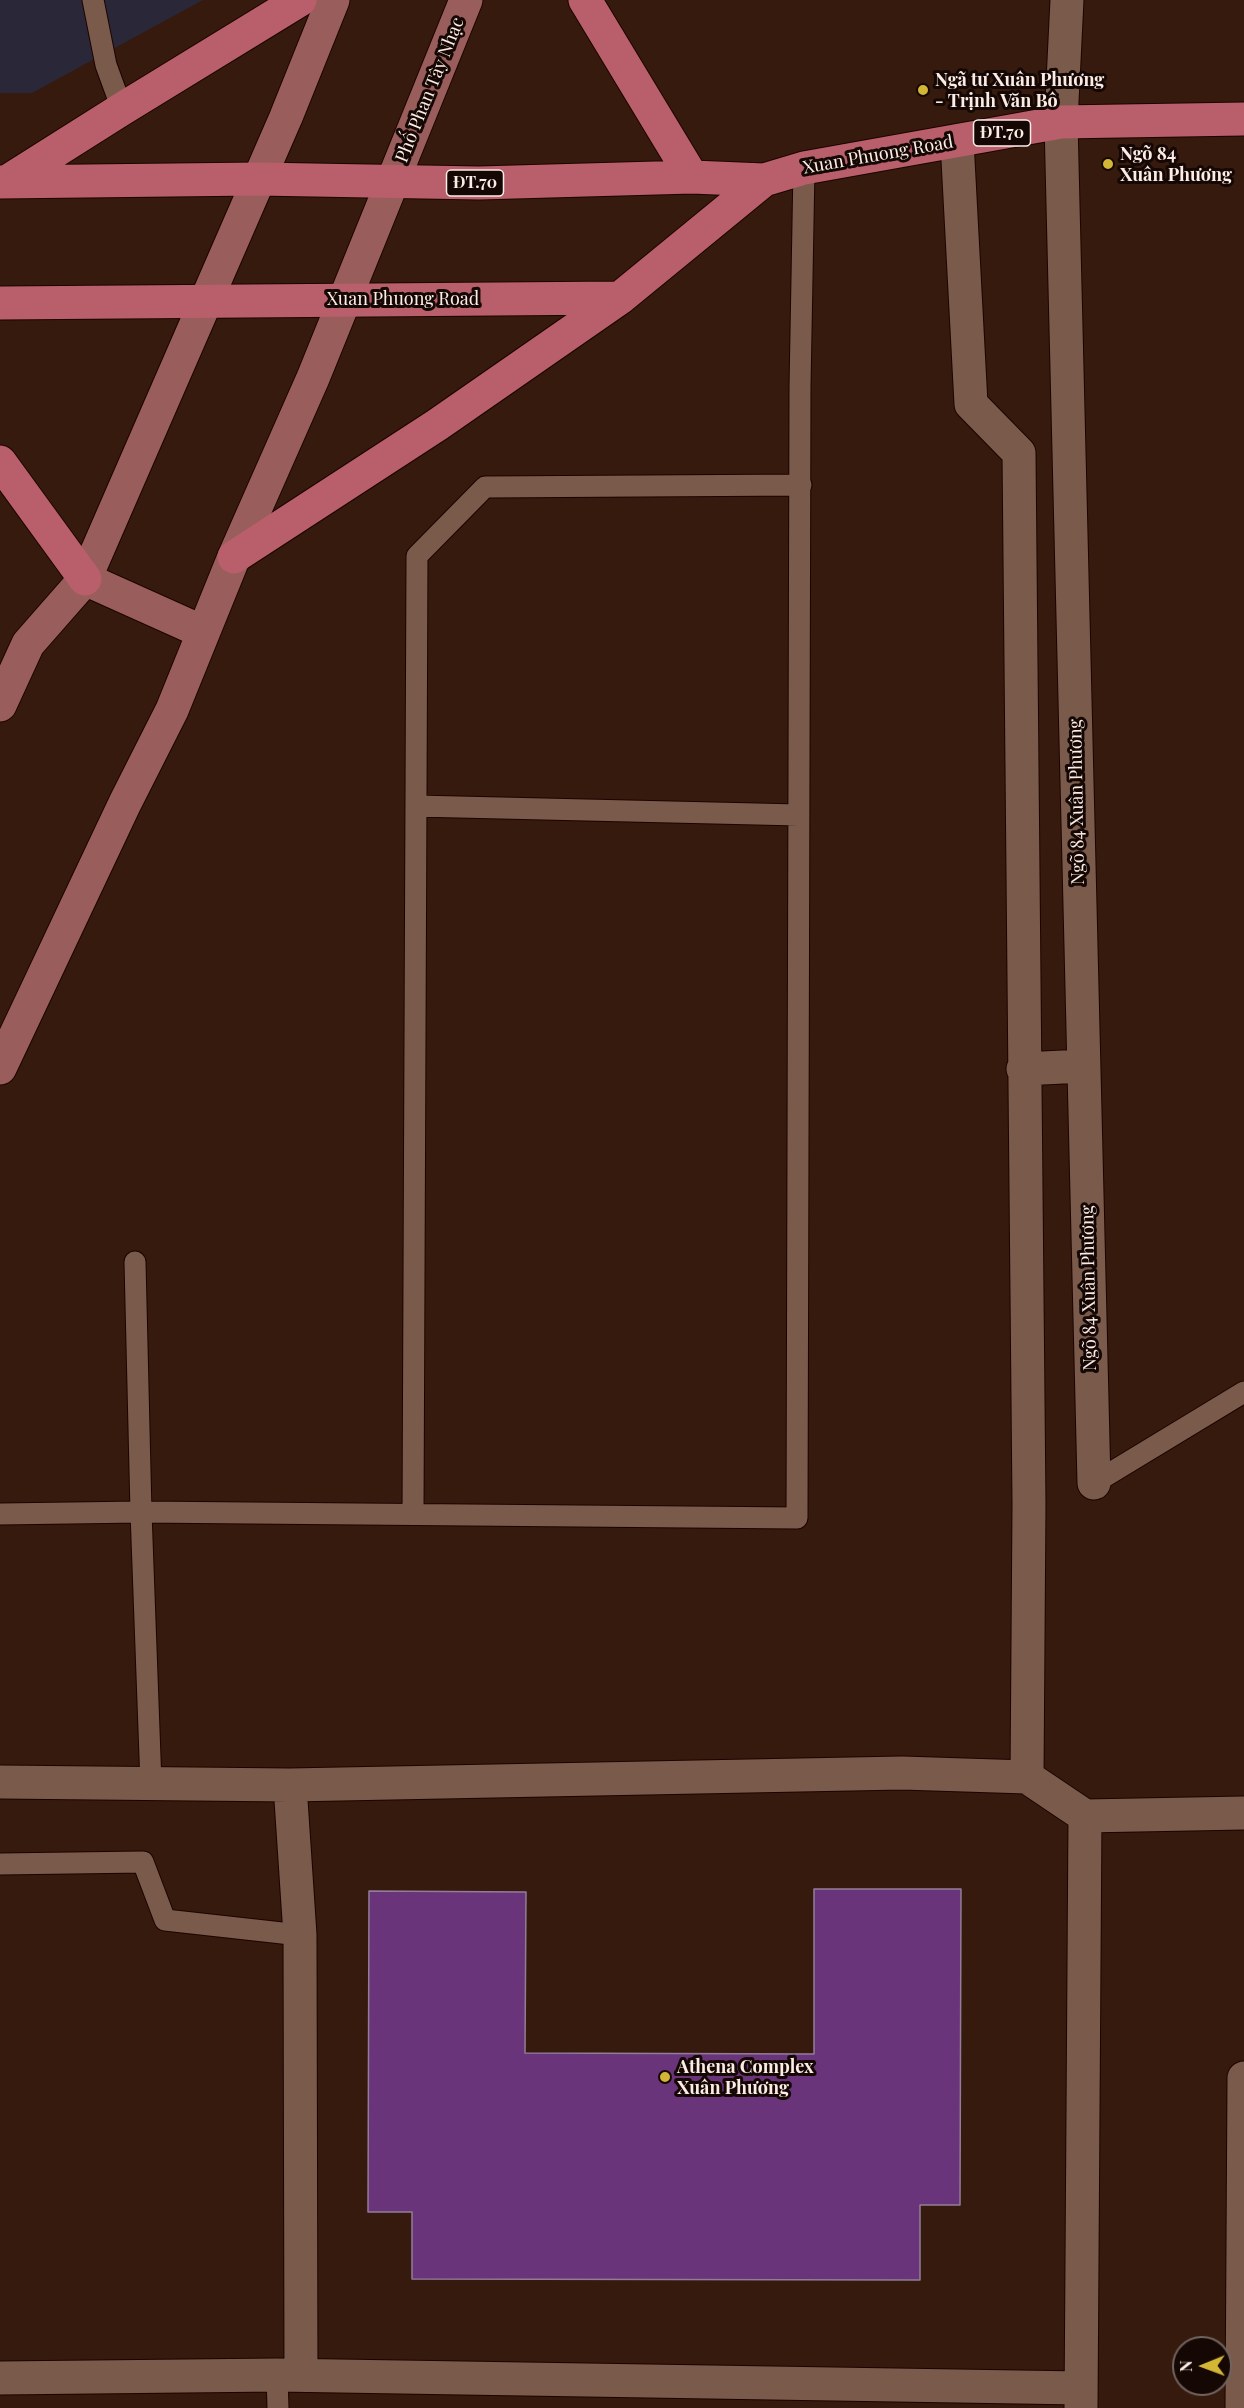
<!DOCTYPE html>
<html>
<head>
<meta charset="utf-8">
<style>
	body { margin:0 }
	#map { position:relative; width:1244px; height:2408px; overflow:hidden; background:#361a0d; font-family:"Playfair Display",serif }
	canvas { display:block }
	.north { position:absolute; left:1172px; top:2336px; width:60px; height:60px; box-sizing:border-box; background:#150804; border:2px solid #71635e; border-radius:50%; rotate:269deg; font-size:16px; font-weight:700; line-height:24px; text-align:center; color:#fcece6 }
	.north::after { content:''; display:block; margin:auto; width:21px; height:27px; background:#d3b635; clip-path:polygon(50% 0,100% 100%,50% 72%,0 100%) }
</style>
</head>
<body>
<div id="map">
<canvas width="1244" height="2408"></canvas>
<div class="north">N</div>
</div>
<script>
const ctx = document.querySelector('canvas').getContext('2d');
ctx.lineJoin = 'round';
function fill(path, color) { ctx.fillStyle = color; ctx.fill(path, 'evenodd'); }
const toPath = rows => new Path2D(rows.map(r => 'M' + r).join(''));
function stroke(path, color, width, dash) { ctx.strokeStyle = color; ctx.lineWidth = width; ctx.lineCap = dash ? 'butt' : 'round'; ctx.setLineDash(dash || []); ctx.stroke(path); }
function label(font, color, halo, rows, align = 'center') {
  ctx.font = font + ' "Playfair Display",serif'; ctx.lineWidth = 6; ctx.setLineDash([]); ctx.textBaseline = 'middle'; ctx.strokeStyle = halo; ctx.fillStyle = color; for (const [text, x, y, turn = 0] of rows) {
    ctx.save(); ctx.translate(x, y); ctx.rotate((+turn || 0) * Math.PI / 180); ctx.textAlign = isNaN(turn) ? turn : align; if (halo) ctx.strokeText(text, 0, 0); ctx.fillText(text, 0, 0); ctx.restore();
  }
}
fill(toPath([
	[0,0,203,0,32,93,0,93]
]), '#2a2738');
const building = toPath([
	[814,1889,961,1889,960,2205,920,2205,920,2280,412,2279,412,2212,368,2212,369,1891,526,1892,525,2053,814,2054,814,1889]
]);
fill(building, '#69347a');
stroke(building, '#927d99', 1.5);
const lane = toPath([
	[93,0,106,65,122,109],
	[416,806,799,815],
	[135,1262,141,1512,151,1784],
	[1094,1483,1244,1392],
	[0,1514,141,1512,797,1518,800,387,804,168],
	[413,1514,417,556,485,487,801,485],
	[0,1864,143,1862,165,1920,300,1935],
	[277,2375,278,2408]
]);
const street = toPath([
	[1067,0,1061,122,1094,1483],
	[957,141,971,404,1019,453,1029,1504,1027,1777],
	[1023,1069,1083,1066],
	[0,1782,290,1785,902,1773,1027,1777,1085,1816,1081,2408],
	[290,1785,300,1935,301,2375],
	[1085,1816,1244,1813],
	[0,2378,277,2375,1081,2388],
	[1242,2408,1244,2078]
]);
const secondary = toPath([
	[85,579,203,632],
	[0,705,28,644,85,579,286,117,333,0],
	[0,1068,125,803,172,710,234,557,313,378,466,0]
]);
const primary = toPath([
	[585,0,692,177],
	[8,181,122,109,300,0],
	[0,182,258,179,479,183,692,177,764,180,804,168,1061,122,1244,119],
	[0,303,620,298,764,180],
	[0,462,85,579],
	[234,557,437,425,620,298]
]);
stroke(lane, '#1c0400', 23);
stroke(street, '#1c0400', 35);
stroke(secondary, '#1c0400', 35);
stroke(primary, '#1c0400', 35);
stroke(lane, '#7a5a4b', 21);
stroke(street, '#7a5a4b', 33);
stroke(secondary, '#995d5b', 33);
stroke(primary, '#b85f6b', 33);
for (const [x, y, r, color] of [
	[923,90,6,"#d3b635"],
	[1108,164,6,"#d3b635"],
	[665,2077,6,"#d3b635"]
]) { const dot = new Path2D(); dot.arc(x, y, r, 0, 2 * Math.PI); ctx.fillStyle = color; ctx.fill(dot); stroke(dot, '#150804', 2); }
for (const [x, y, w] of [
	[1002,133,57],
	[475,183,57]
]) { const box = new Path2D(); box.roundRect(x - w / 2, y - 13, w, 26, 4.5); ctx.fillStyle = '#150804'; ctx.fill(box); stroke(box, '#fcece6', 1.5); }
label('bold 16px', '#fcece6', null, [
	["ĐT.70",1002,133],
	["ĐT.70",475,183]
]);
label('bold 18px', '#fcece6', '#150804', [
	["Ngã tư Xuân Phương",935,80],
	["- Trịnh Văn Bô",935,101],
	["Ngõ 84",1120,154],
	["Xuân Phương",1120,175],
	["Athena Complex",677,2067],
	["Xuân Phương",677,2088]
], 'left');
label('18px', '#fcece6', '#150804', [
	["Phố Phan Tây Nhạc",430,90,-68],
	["Xuan Phuong Road",878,155,-10],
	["Xuan Phuong Road",403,299],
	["Ngõ 84 Xuân Phương",1077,802,-91],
	["Ngõ 84 Xuân Phương",1089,1288,-91]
]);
</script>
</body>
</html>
